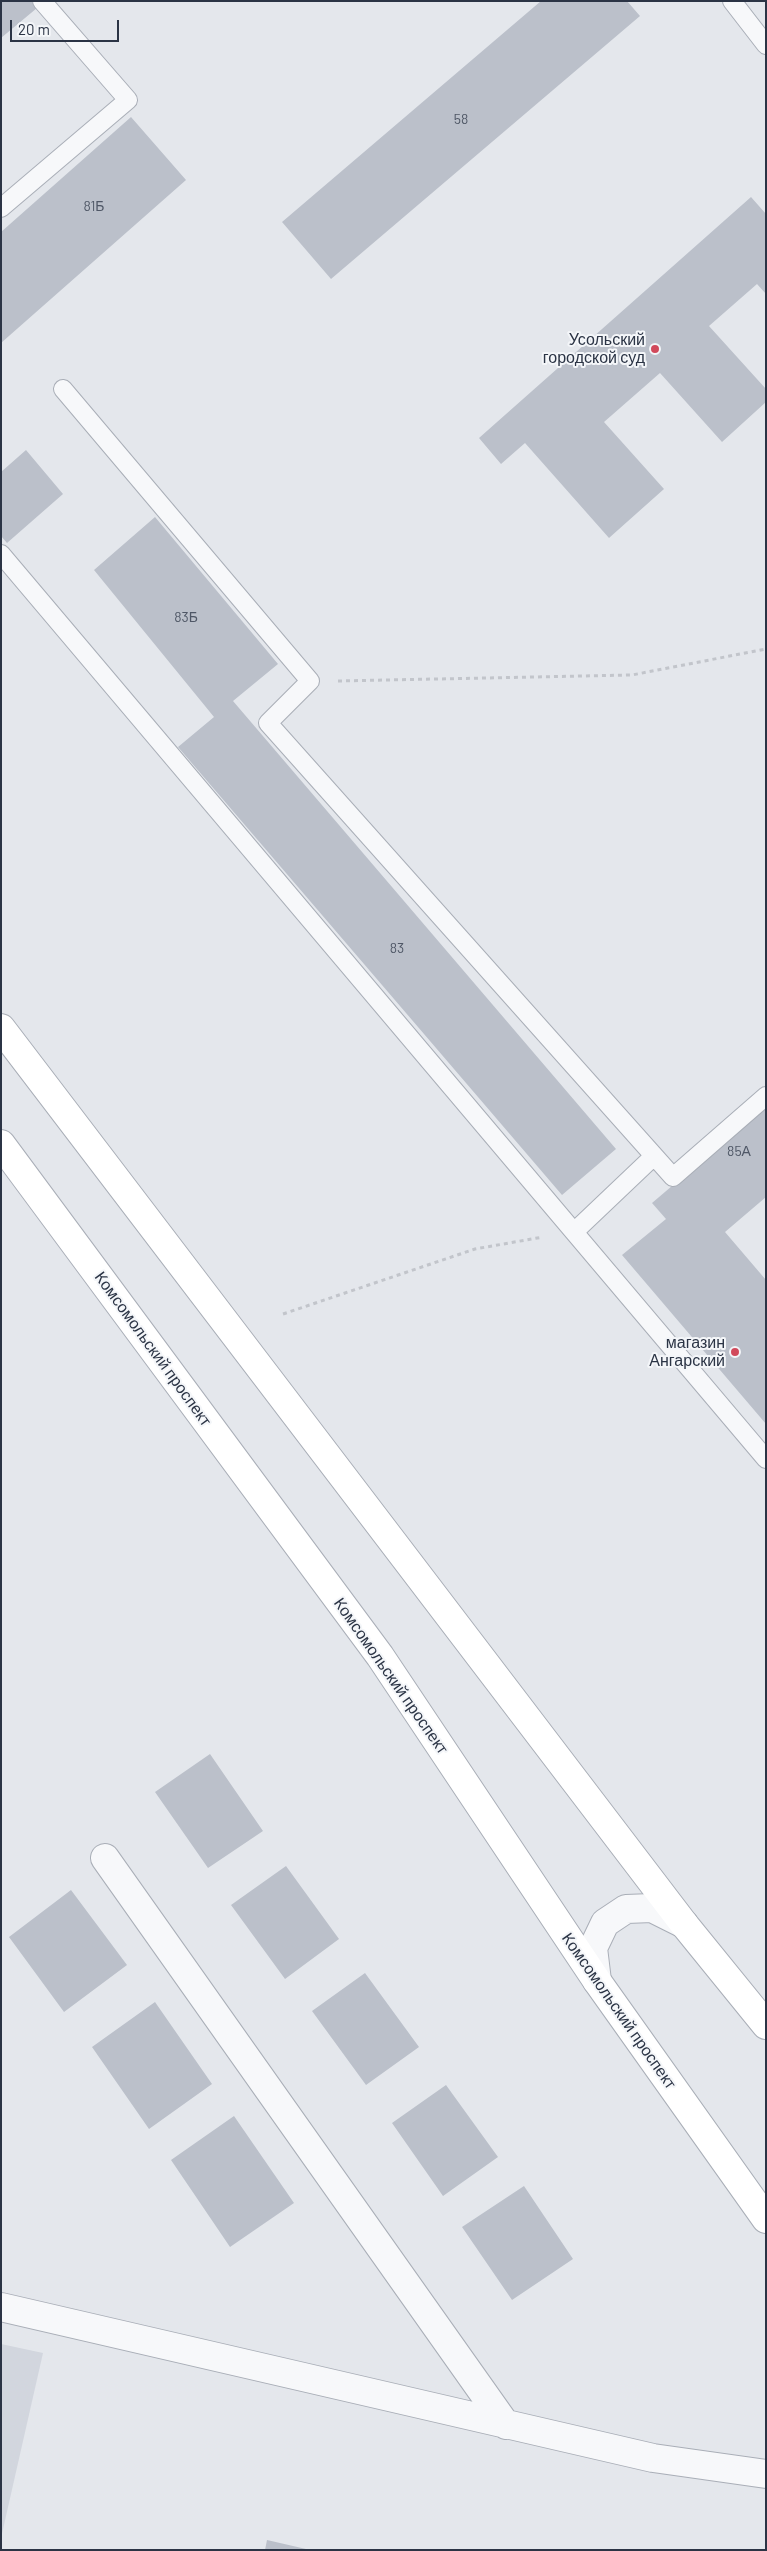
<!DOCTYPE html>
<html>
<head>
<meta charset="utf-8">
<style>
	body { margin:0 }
	#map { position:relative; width:767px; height:2551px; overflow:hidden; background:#e4e7ec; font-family:Barlow,sans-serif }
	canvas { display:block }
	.frame { position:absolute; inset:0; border:2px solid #2b3445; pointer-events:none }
	.scale { position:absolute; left:10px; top:20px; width:109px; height:22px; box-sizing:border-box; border:2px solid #2b3445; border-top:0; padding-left:6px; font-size:15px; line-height:18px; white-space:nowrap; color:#2b3445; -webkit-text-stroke:4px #f4f6f9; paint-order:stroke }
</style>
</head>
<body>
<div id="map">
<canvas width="767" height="2551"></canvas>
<div class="frame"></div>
<div class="scale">20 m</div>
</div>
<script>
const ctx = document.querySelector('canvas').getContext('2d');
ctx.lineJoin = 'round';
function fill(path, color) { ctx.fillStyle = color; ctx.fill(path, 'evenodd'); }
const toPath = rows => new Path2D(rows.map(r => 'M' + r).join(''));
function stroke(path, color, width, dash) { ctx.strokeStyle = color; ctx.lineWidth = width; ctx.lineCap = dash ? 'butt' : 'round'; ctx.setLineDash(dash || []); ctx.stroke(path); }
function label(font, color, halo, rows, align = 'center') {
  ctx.font = font + ' Barlow,sans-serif'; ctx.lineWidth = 4; ctx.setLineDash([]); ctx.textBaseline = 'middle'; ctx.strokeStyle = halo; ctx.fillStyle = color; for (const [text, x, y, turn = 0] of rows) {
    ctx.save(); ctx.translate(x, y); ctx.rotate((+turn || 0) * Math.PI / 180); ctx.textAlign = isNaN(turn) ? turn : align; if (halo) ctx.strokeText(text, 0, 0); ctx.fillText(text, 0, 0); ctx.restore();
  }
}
fill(toPath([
	[1,2344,43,2353,1,2538]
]), '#d2d6de');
fill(toPath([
	[1,1,31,1,37,8,1,38],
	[541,1,627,1,640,16,331,279,282,222],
	[131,117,186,180,1,343,1,232],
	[751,197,766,214,766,294,757,284,709,326,766,389,766,402,722,442,660,373,604,422,664,489,609,538,525,443,501,464,479,438],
	[26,450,63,494,7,543,1,536,1,472],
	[155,517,278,664,233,701,616,1149,562,1195,178,747,214,717,94,570],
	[766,1106,766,1197,725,1232,766,1280,766,1424,622,1255,666,1219,652,1203],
	[210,1754,263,1831,208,1868,155,1792],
	[286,1866,339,1939,285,1979,231,1905],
	[71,1890,127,1965,64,2012,9,1937],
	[365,1973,419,2047,366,2085,312,2011],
	[155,2002,212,2084,149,2129,92,2047],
	[446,2085,498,2157,443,2196,392,2123],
	[234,2116,294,2203,230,2247,171,2160],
	[524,2186,573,2259,512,2300,462,2227],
	[267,2540,306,2549,306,2550,265,2550]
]), '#bbc0ca');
const service = toPath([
	[732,1,766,45],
	[1,208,128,100,42,1],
	[63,389,310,681,268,723,673,1177,766,1096],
	[1,554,574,1232],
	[654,1156,574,1232,766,1459]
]);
const minor = toPath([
	[105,1858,506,2425],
	[1,2307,653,2458,766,2474]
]);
const tertiary = toPath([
	[597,1981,593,1948,605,1923,626,1909,652,1908,684,1924]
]);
const secondary = toPath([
	[1,1028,684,1924,766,2025],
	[1,1144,380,1656,597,1981,766,2219]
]);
stroke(service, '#a9aeb7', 20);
stroke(minor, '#a9aeb7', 30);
stroke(tertiary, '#a9aeb7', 30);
stroke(secondary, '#a9aeb7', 30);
stroke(toPath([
	[338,681,632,675,766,649],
	[283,1314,475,1249,543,1237]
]), '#c2c5cb', 3, [4, 4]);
stroke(service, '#f7f8fa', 18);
stroke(minor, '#f7f8fa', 28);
stroke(tertiary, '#f7f8fa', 28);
stroke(secondary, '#fff', 28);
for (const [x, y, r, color] of [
	[655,349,5,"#d1495b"],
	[735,1352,5,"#d1495b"]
]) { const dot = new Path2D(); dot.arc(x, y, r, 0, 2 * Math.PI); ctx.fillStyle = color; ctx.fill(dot); stroke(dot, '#f4f6f9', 2); }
label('14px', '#4f5766', null, [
	["58",461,119],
	["81Б",94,206],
	["83Б",186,617],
	["83",397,948],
	["85А",739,1151]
]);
label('16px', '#2b3445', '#f4f6f9', [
	["Усольский",645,340],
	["городской суд",645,358],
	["магазин",725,1343],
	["Ангарский",725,1361]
], 'right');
label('16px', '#2b3445', '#f4f6f9', [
	["Комсомольский проспект",153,1349,54],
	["Комсомольский проспект",391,1676,55],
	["Комсомольский проспект",619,2011,55]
]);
</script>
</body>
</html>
